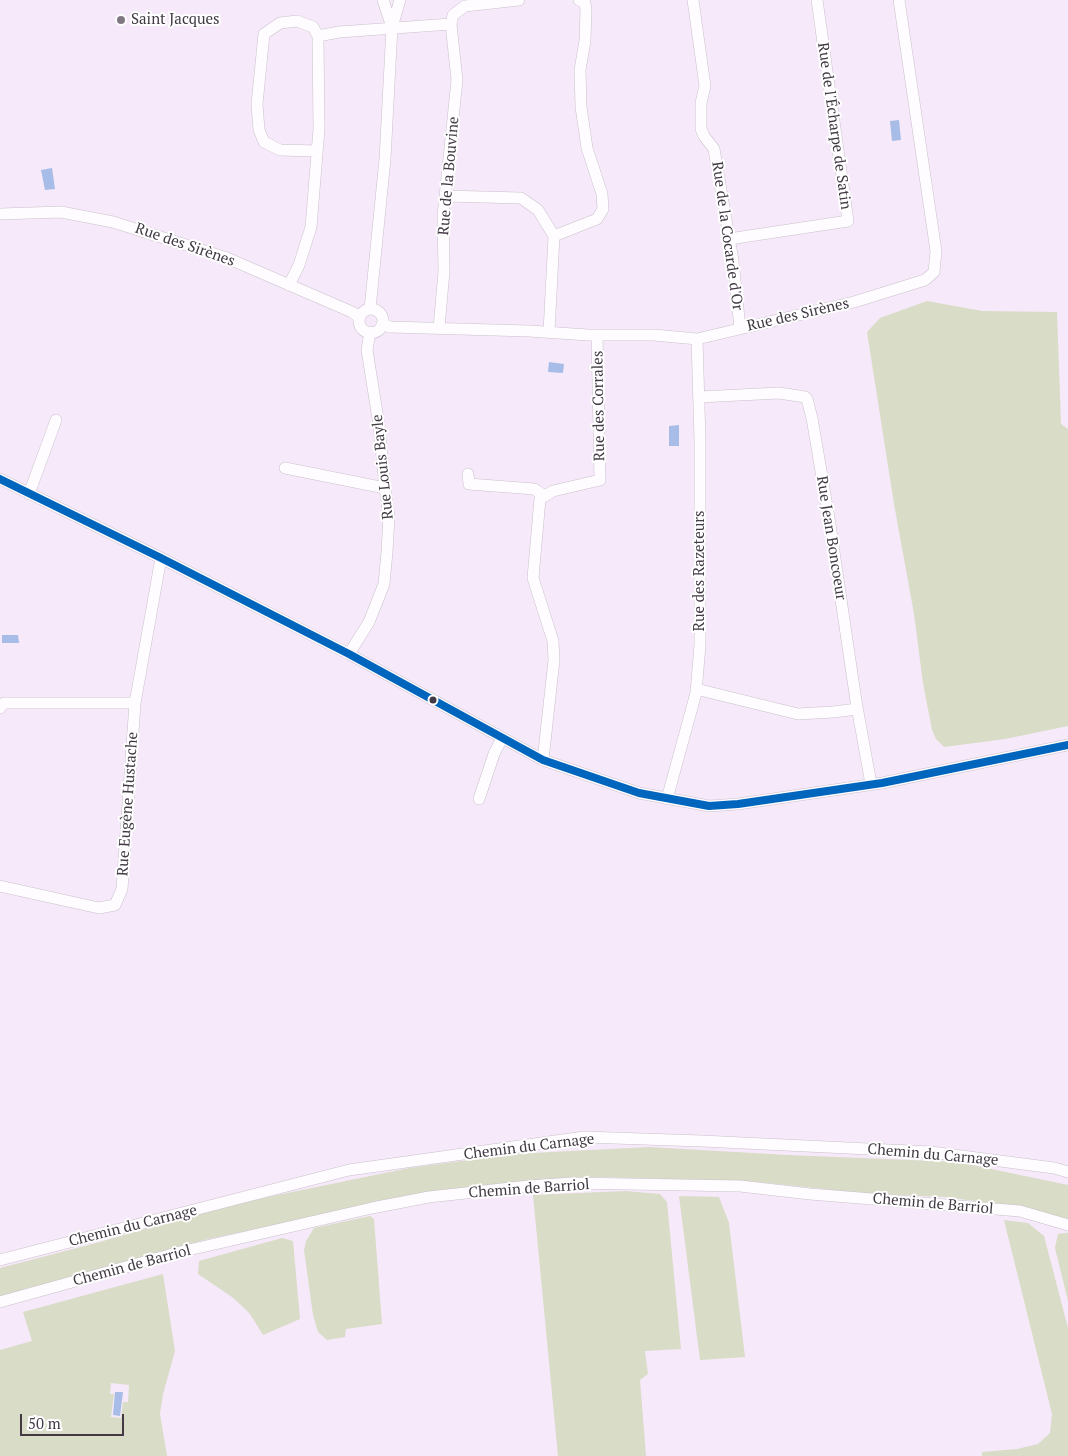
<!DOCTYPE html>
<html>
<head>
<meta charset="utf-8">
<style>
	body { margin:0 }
	#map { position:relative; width:1068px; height:1456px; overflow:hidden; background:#f6e9f9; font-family:"PT Serif",serif }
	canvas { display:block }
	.scale { position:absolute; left:20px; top:1414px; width:104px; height:22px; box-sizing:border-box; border:2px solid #423944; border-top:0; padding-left:6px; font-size:15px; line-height:18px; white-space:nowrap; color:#423944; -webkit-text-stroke:4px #fff; paint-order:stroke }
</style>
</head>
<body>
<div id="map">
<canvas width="1068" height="1456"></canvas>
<div class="scale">50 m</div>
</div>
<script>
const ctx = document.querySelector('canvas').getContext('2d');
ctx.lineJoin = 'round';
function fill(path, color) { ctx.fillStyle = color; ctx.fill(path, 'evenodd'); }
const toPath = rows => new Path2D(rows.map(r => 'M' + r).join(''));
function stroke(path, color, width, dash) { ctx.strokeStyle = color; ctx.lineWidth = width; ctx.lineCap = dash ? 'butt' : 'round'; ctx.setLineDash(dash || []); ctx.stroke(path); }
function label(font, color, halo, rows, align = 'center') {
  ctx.font = font + ' "PT Serif",serif'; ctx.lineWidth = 4; ctx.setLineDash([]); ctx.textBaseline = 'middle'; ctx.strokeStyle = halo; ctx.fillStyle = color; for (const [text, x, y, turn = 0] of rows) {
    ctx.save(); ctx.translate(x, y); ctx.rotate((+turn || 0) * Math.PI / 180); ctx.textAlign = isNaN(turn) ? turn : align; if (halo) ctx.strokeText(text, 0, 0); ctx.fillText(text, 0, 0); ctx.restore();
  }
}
fill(toPath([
	[927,301,982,311,1057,312,1061,424,1068,429,1068,726,1005,739,944,747,936,739,932,730,923,683,914,614,894,504,867,332,880,318],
	[649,1147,787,1155,958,1162,1068,1185,1068,1219,1007,1205,944,1197,871,1194,758,1182,598,1177,498,1185,395,1200,208,1239,0,1298,0,1268,96,1243,234,1204,409,1168,514,1154],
	[625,1191,660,1194,667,1202,681,1349,645,1351,648,1374,640,1380,646,1456,558,1456,533,1195],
	[679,1196,719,1197,729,1223,745,1357,700,1360],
	[370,1216,374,1219,382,1324,346,1329,345,1337,327,1340,318,1332,313,1315,304,1250,306,1241,314,1228],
	[1004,1220,1028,1223,1044,1236,1068,1328,1068,1456,982,1456,982,1452,1017,1449,1038,1444,1050,1433,1052,1414],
	[1066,1233,1068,1233,1068,1301,1055,1248,1058,1234],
	[282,1238,293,1241,300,1319,263,1335,250,1314,243,1307,232,1297,198,1274,199,1261],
	[163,1274,175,1351,163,1394,160,1414,167,1456,0,1456,0,1350,32,1341,23,1312],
	[111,1383,129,1385,128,1402,123,1402,121,1418,111,1417,114,1394,110,1394]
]), '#d9dcc6');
fill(toPath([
	[899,120,901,140,892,141,890,121],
	[52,168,55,189,45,190,41,170],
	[549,362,564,364,563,373,548,372],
	[679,425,679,446,669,446,669,426],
	[2,635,18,635,19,643,2,643],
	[115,1392,123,1392,120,1416,113,1415]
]), '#a7bce7');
const minor = toPath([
	[383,0,392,27],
	[693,0,705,86,701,103,701,129,704,136,714,149,733,261,740,328],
	[318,36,339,32,451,24],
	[445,196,521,198,538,210,554,236,549,332],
	[0,214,61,212,113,222,227,258,352,312,360,318],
	[554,236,597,219,603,209,602,194,587,148,581,107,580,70,585,41,586,10,585,3,579,0],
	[729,239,848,221,817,0],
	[289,285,299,265,311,227,319,129,318,36,313,27,297,21,280,23,264,34,257,104,259,130,264,142,280,150,317,151],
	[370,309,385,159,392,27,400,0],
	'359 321a12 12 0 1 1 24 0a12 12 0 1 1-24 0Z',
	[382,324,390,327,529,331,588,335,654,335,697,339,854,302,925,280,934,272,936,251,899,0],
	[439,328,444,271,443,216,457,80,451,24,453,15,465,6,519,0],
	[699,397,779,393,805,397,807,399,812,418,829,518,856,701,871,784],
	[285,468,385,488],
	[468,474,469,484,534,489,545,496],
	[0,479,161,558,349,654,543,760,639,793,709,806,738,804,882,783,1068,745],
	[29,494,56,420],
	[349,654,369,622,384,584,387,552,389,516,385,488,379,425,367,350,370,332],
	[696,689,798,714,833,712,857,709],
	[0,708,4,703,135,703],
	[543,760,554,660,553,641,533,578,540,499,553,491,600,480,597,335],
	[479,799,494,754,502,738],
	[667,799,696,693,700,645,700,440,697,339],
	[0,886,99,908,115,905,122,889,135,703,161,558],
	[0,1260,349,1170,584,1137,702,1141,931,1152,1054,1168,1068,1172],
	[0,1302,180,1252,372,1208,429,1197,529,1186,572,1183,740,1186,810,1194,1020,1211,1068,1225]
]);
stroke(minor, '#cac0cc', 12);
stroke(minor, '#fefcfe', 11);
stroke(toPath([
	[0,479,161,558,349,654,543,760,639,793,709,806,738,804,882,783,1068,745]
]), '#0065bd', 8);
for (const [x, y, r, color] of [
	[121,20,5,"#817783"],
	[433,700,4.5,"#423944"]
]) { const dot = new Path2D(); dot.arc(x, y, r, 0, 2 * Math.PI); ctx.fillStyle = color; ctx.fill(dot); stroke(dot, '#fff', 2); }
label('15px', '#423944', '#fff', [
	["Saint Jacques",131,20]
], 'left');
label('15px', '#423944', '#fff', [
	["Rue de l'Écharpe de Satin",834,126,82],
	["Rue de la Bouvine",449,176,-85],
	["Rue de la Cocarde d'Or",727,236,82],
	["Rue des Sirènes",185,245,19],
	["Rue des Sirènes",798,315,-13],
	["Rue des Corrales",599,406,-91],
	["Rue Louis Bayle",383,467,-96],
	["Rue Jean Boncoeur",831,538,81],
	["Rue des Razeteurs",700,571,-90],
	["Rue Eugène Hustache",128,804,-86],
	["Chemin du Carnage",529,1147,-7],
	["Chemin du Carnage",933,1155,5],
	["Chemin de Barriol",529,1189,-4],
	["Chemin de Barriol",933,1204,5],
	["Chemin du Carnage",133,1226,-14],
	["Chemin de Barriol",132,1266,-15]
]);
</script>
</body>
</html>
